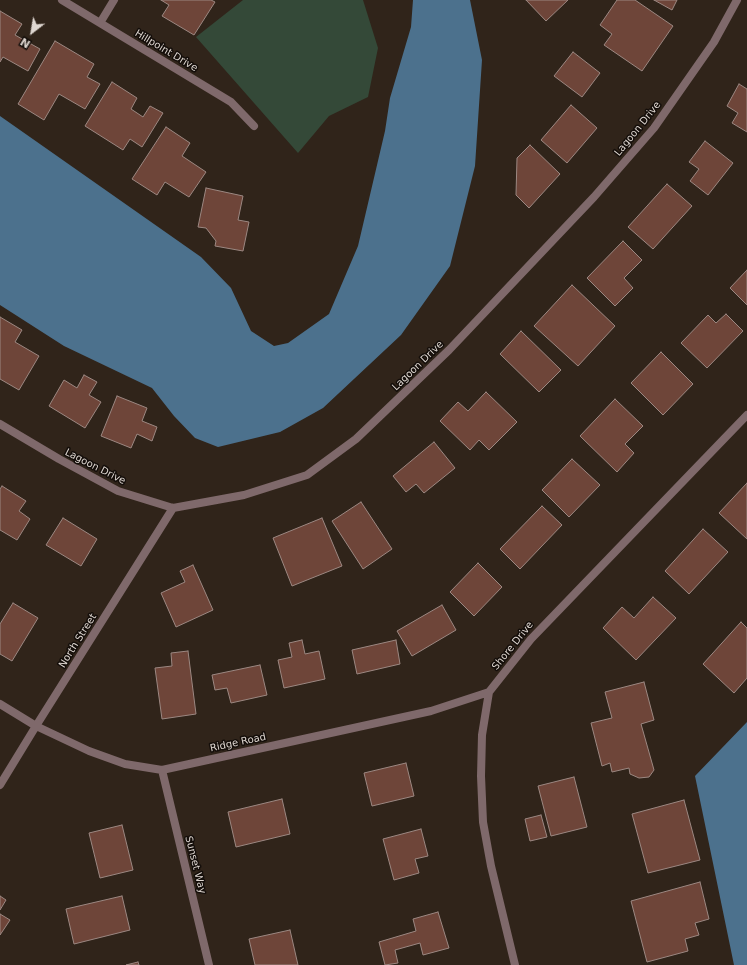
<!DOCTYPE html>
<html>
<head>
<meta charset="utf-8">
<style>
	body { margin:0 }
	#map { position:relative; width:747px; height:965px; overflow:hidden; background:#30241a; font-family:"DejaVu Sans",sans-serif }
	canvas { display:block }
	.north { position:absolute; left:12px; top:12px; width:40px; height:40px; -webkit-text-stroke:3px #140e0a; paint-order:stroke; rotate:211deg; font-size:11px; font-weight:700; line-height:16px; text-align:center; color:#dfd7d1 }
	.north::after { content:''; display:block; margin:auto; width:14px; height:18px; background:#dfd7d1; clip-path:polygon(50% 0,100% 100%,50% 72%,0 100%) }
</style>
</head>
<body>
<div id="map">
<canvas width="747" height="965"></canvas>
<div class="north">N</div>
</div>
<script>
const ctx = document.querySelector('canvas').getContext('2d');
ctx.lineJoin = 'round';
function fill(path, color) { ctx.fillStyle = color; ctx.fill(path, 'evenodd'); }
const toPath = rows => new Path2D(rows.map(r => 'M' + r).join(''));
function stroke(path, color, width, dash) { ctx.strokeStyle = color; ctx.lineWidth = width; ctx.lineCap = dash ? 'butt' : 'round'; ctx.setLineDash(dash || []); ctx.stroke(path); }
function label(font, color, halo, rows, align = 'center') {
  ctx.font = font + ' "DejaVu Sans",sans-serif'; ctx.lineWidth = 3; ctx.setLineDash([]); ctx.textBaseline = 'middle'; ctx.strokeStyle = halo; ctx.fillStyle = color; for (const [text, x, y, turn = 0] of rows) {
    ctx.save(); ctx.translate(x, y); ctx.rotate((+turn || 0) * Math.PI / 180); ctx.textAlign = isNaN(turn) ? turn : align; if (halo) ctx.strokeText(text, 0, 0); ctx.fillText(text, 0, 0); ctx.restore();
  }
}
fill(toPath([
	[243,0,363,0,378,48,368,97,329,116,298,153,196,37]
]), '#344938');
fill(toPath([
	[413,0,470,0,482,60,475,166,450,266,401,335,323,408,280,432,218,447,195,438,174,416,152,388,64,346,0,305,0,116,201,257,231,288,251,331,274,346,288,343,329,314,358,246,385,131,390,98,411,27],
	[747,722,747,965,734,965,695,776]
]), '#4c718d');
const building = toPath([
	[161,0,211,0,215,2,194,35,162,16,169,5,161,0],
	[526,0,568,0,546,21,526,0],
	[617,0,635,0,673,26,642,71,604,45,612,34,600,25,617,0],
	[654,0,677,0,672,10,654,0],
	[0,11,22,24,15,35,40,49,28,71,3,57,0,62,0,11],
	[55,41,94,64,87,77,100,84,85,109,59,94,44,120,18,104,55,41],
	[573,52,600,73,582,97,554,76,573,52],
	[112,82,137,98,131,109,143,117,150,106,163,113,142,147,130,139,123,150,85,126,112,82],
	[739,84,747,89,747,132,732,123,738,113,727,106,739,84],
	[571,105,597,128,567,163,541,140,571,105],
	[166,127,190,143,182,156,206,172,189,197,165,182,157,195,132,179,166,127],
	[705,141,733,163,708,195,690,181,699,169,689,162,705,141],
	[530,145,560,174,529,208,516,195,517,158,530,145],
	[667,184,692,206,653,249,628,227,667,184],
	[206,188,243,196,238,220,249,222,243,251,215,246,216,241,206,228,198,227,206,188],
	[623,241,642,260,624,278,633,288,615,306,587,278,623,241],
	[747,270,747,305,730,288,747,270],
	[572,285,615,326,578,366,534,326,572,285],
	[726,314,743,331,707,368,681,343,708,315,716,323,726,314],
	[0,317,22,330,15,342,39,356,19,390,0,379,0,317],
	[521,331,561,370,539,392,500,354,521,331],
	[661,352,693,384,663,415,631,383,661,352],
	[84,375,97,382,89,395,101,402,85,428,49,406,64,380,77,388,84,375],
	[486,392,517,422,489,450,479,440,470,450,440,421,458,402,468,411,486,392],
	[117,396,147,408,142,421,157,427,152,441,137,434,131,448,101,436,117,396],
	[615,399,643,426,625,444,634,453,617,472,580,436,615,399],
	[434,442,455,468,424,493,416,484,406,492,393,476,434,442],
	[572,459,600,485,569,517,542,490,572,459],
	[747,483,747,539,719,513,747,483],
	[2,486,26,501,19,511,30,519,17,540,0,530,0,489,2,486],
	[361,502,392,549,363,569,332,521,361,502],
	[542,506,562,525,520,569,500,549,542,506],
	[63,518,97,539,81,566,46,545,63,518],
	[322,518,342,566,292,586,273,538,322,518],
	[703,529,728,552,689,594,665,571,703,529],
	[478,563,502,587,474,616,450,592,478,563],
	[193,565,213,610,176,627,161,593,185,582,180,571,193,565],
	[653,597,676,618,636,660,603,628,622,607,634,618,653,597],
	[13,603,38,618,12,661,0,654,0,624,13,603],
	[442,605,456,630,412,656,397,631,442,605],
	[741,622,747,628,747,678,734,693,703,664,741,622],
	[302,640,305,654,319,651,325,679,284,688,278,660,292,657,289,643,302,640],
	[396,640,400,664,357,674,352,650,396,640],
	[188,651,196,714,162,719,155,668,172,666,171,653,188,651],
	[260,665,267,695,231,703,227,688,215,690,212,675,260,665],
	[644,682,654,720,641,724,654,770,649,777,639,778,630,774,629,768,612,772,610,763,602,766,591,723,612,718,605,692,644,682],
	[406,763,414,796,372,806,364,773,406,763],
	[574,777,587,827,551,836,538,786,574,777],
	[282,799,290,834,236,847,228,812,282,799],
	[684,800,700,860,648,873,632,814,684,800],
	[541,815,547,837,530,841,525,819,541,815],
	[122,825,133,870,100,878,89,833,122,825],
	[421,829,428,856,415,859,419,873,394,880,383,839,421,829],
	[700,882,709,919,695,923,699,935,685,939,688,951,647,962,631,901,700,882],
	[0,896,6,900,0,910,0,896],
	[122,896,130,930,74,944,66,909,122,896],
	[438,912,449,948,423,955,420,943,395,950,398,963,385,965,379,942,416,931,413,919,438,912],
	[0,914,10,920,0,935,0,914],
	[290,930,298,965,255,965,249,939,290,930],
	[138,962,139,965,126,965,138,962]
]);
fill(building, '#6e4539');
stroke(building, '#9c8882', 1);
stroke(toPath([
	[62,0,231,102,254,126],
	[100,23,114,0],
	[0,424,59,459,118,491,173,508,244,495,307,475,356,439,449,350,594,197,654,128,714,42,737,0],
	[0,704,36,726,89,751,125,764,162,770,431,711,489,692],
	[162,770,209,965],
	[0,785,36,726,173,508],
	[515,965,491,866,483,822,481,776,482,735,489,692,531,639,747,415]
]), '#7f696b', 8);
label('10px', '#dfd7d1', '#140e0a', [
	["Hillpoint Drive",166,51,31],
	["Lagoon Drive",638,129,-51],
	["Lagoon Drive",418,366,-44],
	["Lagoon Drive",95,467,27],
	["North Street",78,641,-58],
	["Shore Drive",513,646,-51],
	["Ridge Road",238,743,-12],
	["Sunset Way",195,865,76]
]);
</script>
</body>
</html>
